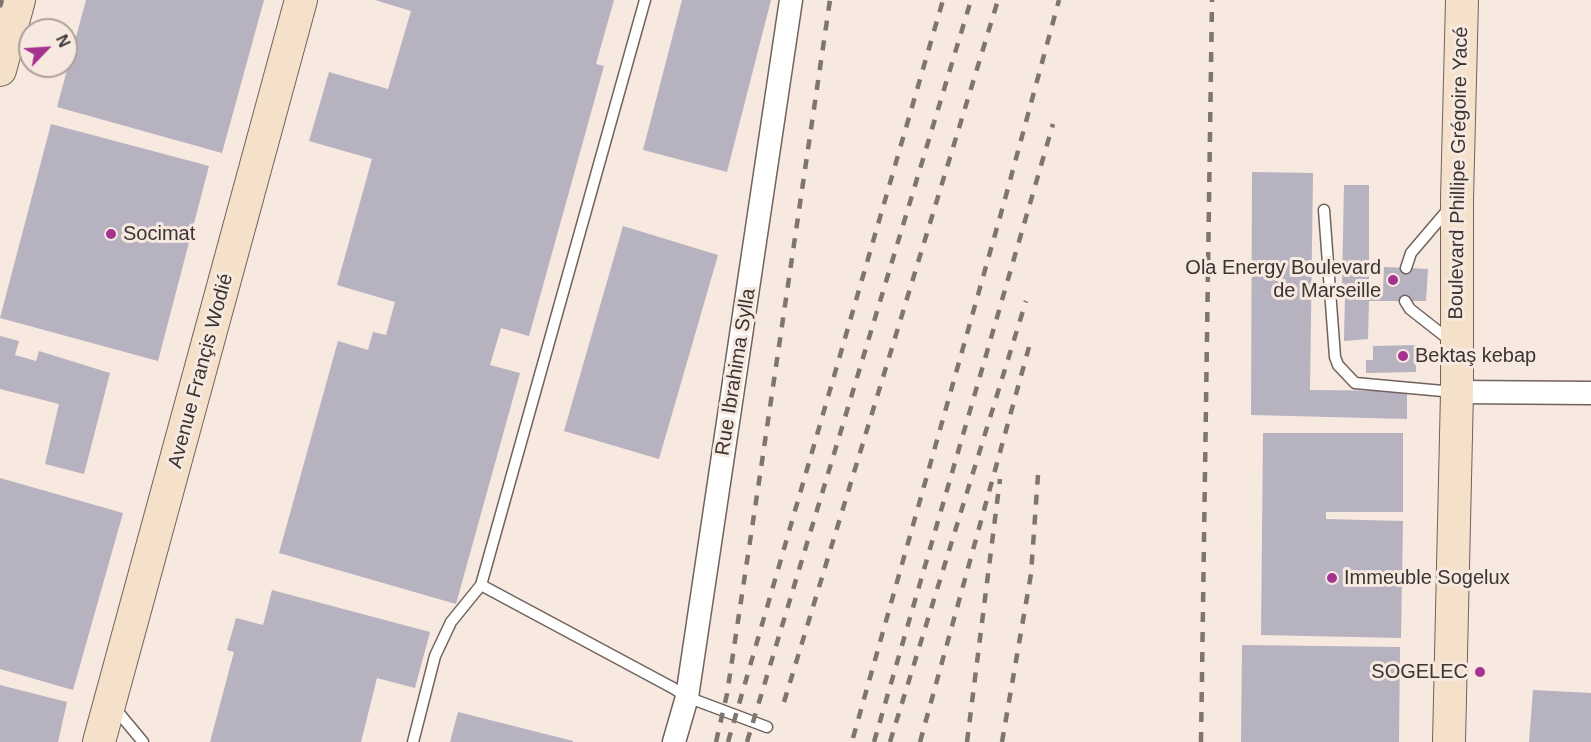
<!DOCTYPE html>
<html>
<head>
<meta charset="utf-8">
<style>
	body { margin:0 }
	#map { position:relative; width:1591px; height:742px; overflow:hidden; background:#f7e8e0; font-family:Arial,sans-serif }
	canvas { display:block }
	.north { position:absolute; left:18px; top:18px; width:60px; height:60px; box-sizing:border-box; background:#f7e8e0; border:2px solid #aca09a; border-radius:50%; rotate:65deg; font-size:16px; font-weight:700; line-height:24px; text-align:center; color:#3b3532 }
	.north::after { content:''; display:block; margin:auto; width:21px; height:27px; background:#a5328e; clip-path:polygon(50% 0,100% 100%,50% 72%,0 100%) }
</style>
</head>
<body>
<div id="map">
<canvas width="1591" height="742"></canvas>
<div class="north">N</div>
</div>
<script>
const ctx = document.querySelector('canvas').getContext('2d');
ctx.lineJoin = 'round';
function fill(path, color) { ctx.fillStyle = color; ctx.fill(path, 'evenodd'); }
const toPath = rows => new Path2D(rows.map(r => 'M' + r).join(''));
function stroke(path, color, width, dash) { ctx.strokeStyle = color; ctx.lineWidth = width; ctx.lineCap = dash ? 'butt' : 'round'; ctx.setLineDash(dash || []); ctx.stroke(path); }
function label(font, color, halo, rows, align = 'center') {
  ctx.font = font + ' Arial,sans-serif'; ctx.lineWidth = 6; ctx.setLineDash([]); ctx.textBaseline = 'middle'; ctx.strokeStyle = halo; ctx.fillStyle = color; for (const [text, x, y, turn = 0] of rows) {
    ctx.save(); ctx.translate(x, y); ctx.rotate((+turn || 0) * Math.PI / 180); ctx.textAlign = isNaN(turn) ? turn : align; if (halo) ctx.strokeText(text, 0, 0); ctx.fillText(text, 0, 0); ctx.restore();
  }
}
fill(toPath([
	[86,0,264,0,222,153,57,107],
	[375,0,614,0,596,64,604,66,529,336,501,328,490,365,520,373,456,604,279,553,338,341,368,350,373,332,386,335,395,302,337,285,372,159,309,141,329,72,388,89,411,11],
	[682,0,771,0,727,172,643,150],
	[51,124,209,166,158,361,0,318],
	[1252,172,1313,173,1310,390,1407,391,1407,419,1251,415],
	[1344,185,1369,185,1369,294,1383,291,1384,267,1428,269,1426,301,1369,301,1368,339,1344,341,1345,293,1342,286],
	[623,226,718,255,659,459,564,431],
	[0,336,19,341,15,355,36,361,39,351,110,373,84,474,45,464,59,404,0,389],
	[1416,345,1416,372,1366,373,1366,360,1373,360,1373,346],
	[1263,433,1403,433,1403,512,1326,512,1326,519,1403,521,1401,638,1261,635],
	[0,478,123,513,73,690,0,669],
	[272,590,430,632,415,688,377,678,361,742,210,742,234,652,227,650,236,618,263,625],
	[1242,645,1400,647,1399,742,1241,742],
	[0,685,67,702,58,742,0,742],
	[1533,690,1591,693,1591,742,1529,742],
	[458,712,573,741,573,742,450,742]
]), '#b7b2bf');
const lane = toPath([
	[1324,210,1335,357,1338,365,1355,383,1454,392],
	[1406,268,1411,253,1451,206],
	[1405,301,1410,309,1452,342],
	[481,585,673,688,687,697,767,727],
	[113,706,143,742],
	[413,742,435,656,451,622,481,585,645,0]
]);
const street = toPath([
	[1457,392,1591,393],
	[674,742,687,697,791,0]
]);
const secondary = toPath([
	[0,70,19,0],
	[99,742,301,0],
	[1449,742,1457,392,1457,199,1462,0]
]);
stroke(lane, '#70635c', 13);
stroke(street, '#70635c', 25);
stroke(secondary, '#70635c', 34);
stroke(lane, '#fff', 10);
stroke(street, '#fff', 22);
stroke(secondary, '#f5e0ca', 32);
stroke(toPath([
	[0,7,2,0],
	[784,702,998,0],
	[853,738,1005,199,1059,0],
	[716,742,727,694,760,475,830,0],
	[728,742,943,0],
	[747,742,971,0],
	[874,742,1053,124],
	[890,742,1026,301],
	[920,742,1029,347],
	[967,742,1000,479],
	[1002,742,1031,574,1038,475],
	[1201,742,1212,0]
]), '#7e7470', 4.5, [10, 10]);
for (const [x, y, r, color] of [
	[111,234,6,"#a5328e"],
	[1393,280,6,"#a5328e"],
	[1403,356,6,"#a5328e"],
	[1332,578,6,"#a5328e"],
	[1480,672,6,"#a5328e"]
]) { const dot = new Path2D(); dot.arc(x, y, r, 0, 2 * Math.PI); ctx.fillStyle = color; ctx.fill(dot); stroke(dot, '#f7e8e0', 2); }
label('20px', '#3b3532', '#f7e8e0', [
	["Boulevard Phillipe Grégoire Yacé",1459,173,-89],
	["Avenue Françis Wodié",201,371,-75],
	["Rue Ibrahima Sylla",736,372,-81]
]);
label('20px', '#3b3532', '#f7e8e0', [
	["Socimat",123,234],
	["Ola Energy Boulevard",1381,268,"right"],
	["de Marseille",1381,291,"right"],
	["Bektaş kebap",1415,356],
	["Immeuble Sogelux",1344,578],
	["SOGELEC",1468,672,"right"]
], 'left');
</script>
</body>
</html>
